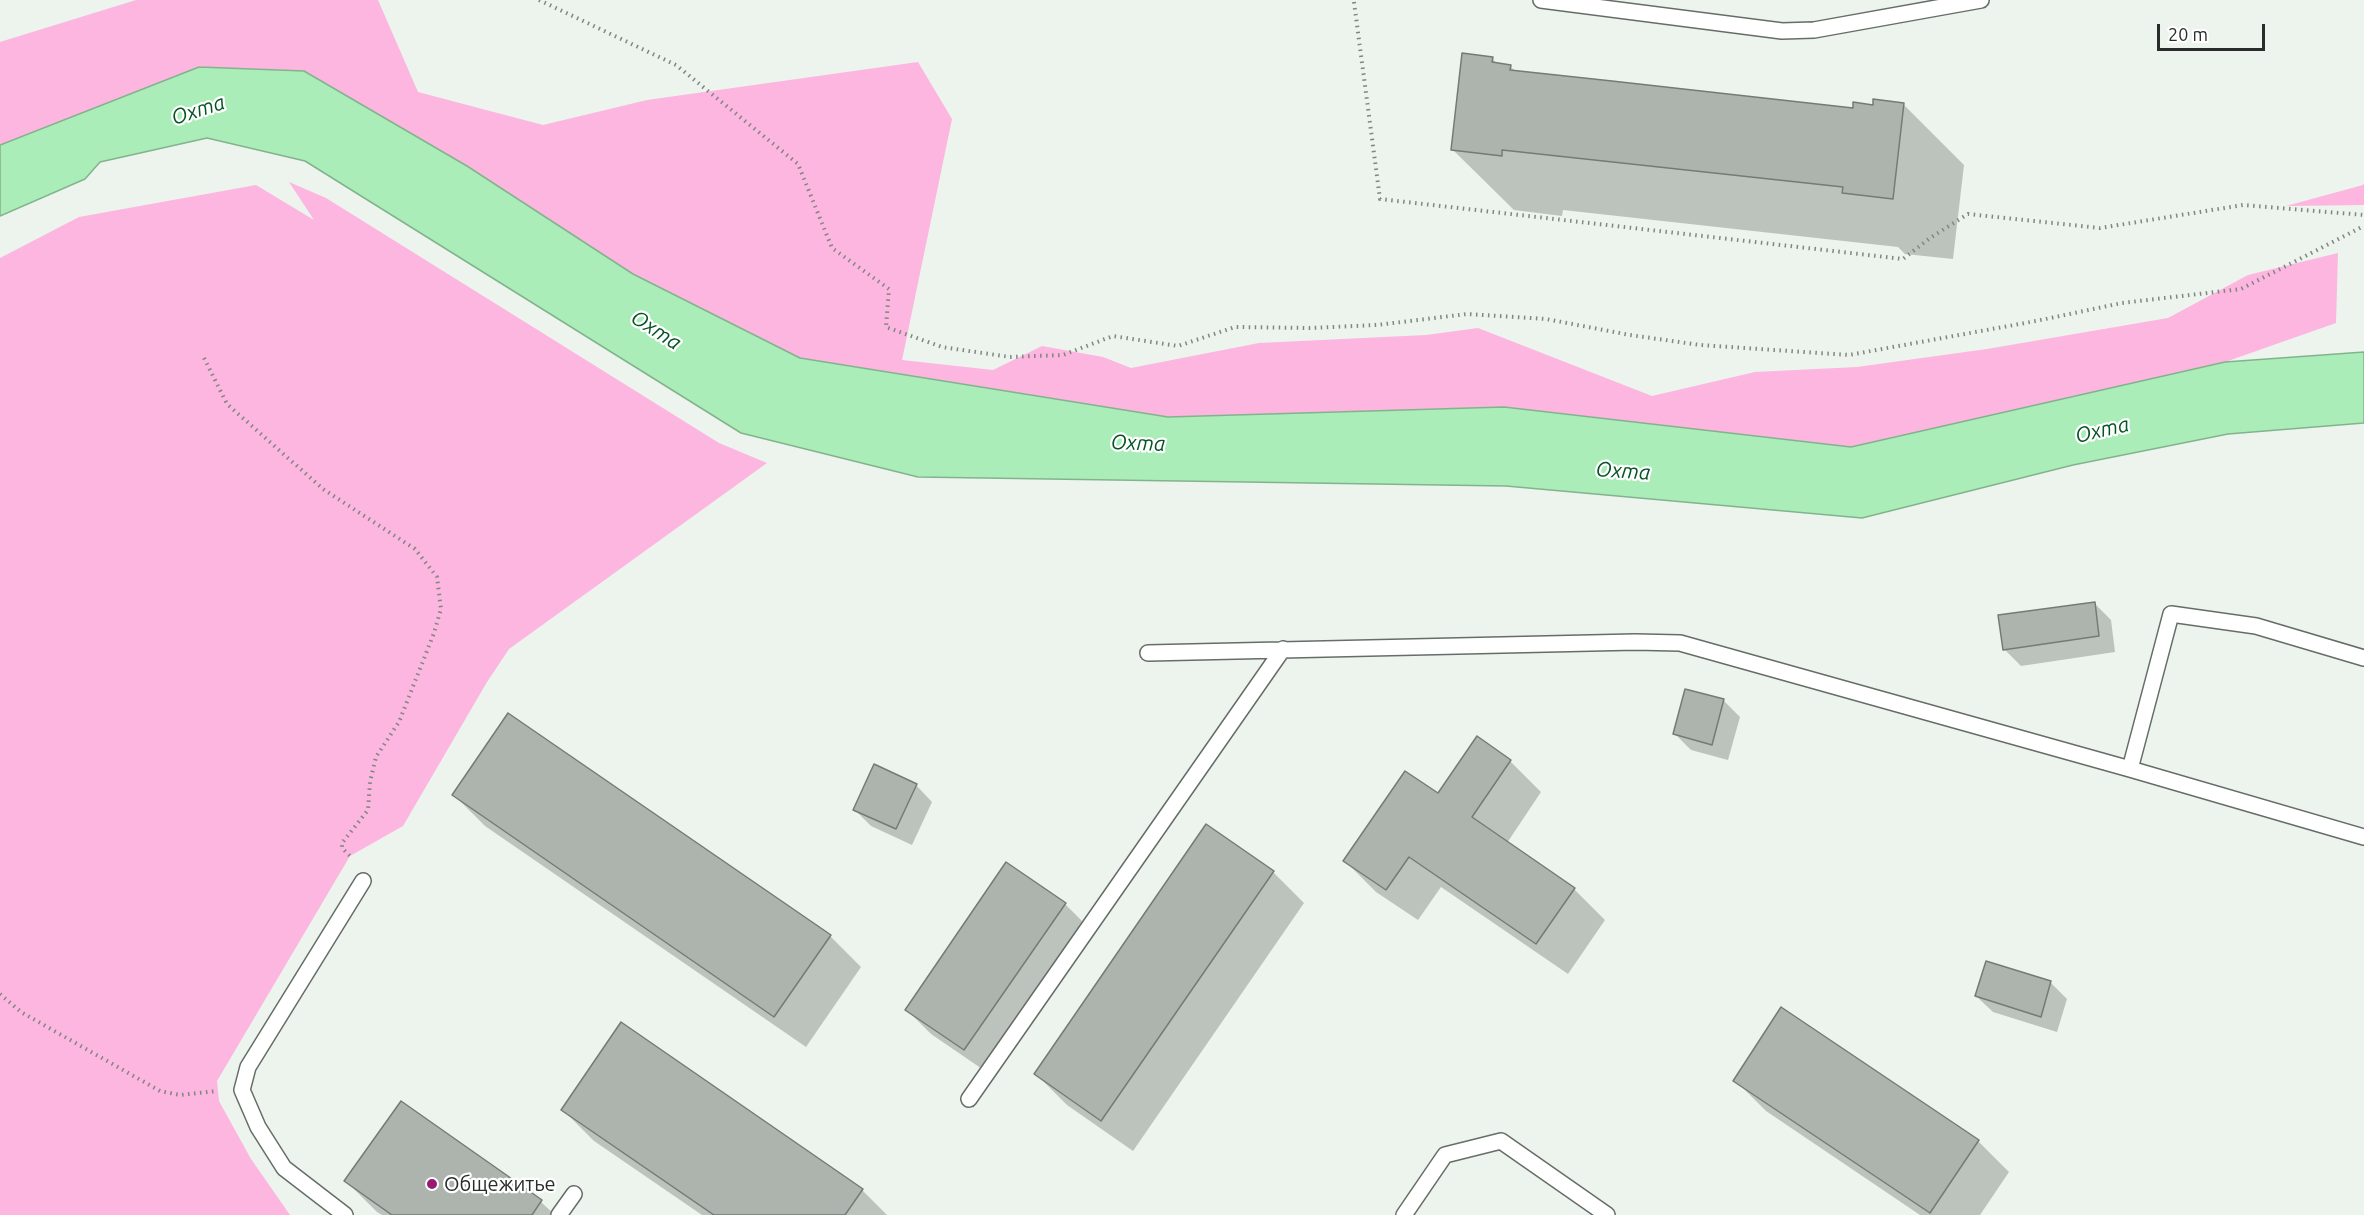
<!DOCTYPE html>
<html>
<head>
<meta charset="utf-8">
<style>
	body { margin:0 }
	#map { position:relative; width:2364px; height:1215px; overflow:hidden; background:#ecf4ed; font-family:Ubuntu,sans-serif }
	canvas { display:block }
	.scale { position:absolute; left:2157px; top:24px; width:108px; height:27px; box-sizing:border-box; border:3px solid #292c2a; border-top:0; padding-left:8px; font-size:18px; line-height:21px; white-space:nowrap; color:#292c2a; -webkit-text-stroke:4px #fff; paint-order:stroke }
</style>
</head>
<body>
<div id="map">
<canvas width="2364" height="1215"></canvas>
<div class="scale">20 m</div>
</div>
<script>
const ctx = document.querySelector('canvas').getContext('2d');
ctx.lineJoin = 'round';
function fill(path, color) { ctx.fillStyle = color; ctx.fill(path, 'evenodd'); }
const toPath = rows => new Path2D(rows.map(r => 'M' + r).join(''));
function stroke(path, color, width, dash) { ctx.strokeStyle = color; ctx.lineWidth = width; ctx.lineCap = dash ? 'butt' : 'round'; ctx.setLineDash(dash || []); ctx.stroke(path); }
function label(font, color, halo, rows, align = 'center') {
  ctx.font = font + ' Ubuntu,sans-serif'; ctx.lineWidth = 4.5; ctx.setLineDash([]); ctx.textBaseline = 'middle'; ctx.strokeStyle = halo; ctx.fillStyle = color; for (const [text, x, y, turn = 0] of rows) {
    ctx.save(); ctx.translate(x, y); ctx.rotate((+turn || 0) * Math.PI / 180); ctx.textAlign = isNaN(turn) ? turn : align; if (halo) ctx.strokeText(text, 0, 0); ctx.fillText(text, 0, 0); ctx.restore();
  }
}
fill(toPath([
	[136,0,378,0,418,92,543,125,647,100,918,62,952,119,902,360,993,370,1042,346,1103,357,1131,368,1259,343,1426,335,1478,328,1652,396,1755,372,1857,367,1987,349,2168,318,2248,275,2338,253,2336,323,2225,362,1851,447,1504,407,1168,417,800,358,633,274,199,67,0,145,0,42],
	[289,182,326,198,719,443,767,463,509,649,487,682,403,826,350,856,217,1081,219,1101,251,1159,290,1215,0,1215,0,258,79,217,256,185,314,220],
	[2364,184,2364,205,2286,206,2363,185]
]), '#fcb6e0');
const water = toPath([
	[199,67,304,71,467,166,633,274,800,358,1168,417,1504,407,1851,447,2225,362,2364,352,2364,423,2228,434,2073,465,1862,518,1506,486,918,477,741,433,305,161,207,138,100,162,85,179,0,216,0,145,199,67]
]);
fill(water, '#aaedb8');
stroke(water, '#83b38d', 1.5);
fill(toPath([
	[1492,58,1498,65,1510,66,1516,72,1854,110,1903,104,1964,165,1953,259,1905,254,1898,247,1563,210,1562,216,1514,210,1453,150],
	[2094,603,2111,620,2115,652,2021,666,2004,649],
	[1686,690,1724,701,1740,717,1728,760,1691,750,1675,734],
	[1510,761,1541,792,1507,843,1574,889,1605,920,1568,974,1441,887,1418,920,1376,892,1345,861,1438,795],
	[916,785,932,802,912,845,871,826,855,810],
	[454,795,830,936,861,967,806,1047,485,826],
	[1273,872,1304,903,1133,1151,1067,1105,1036,1074],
	[1065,904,1089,928,988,1073,931,1034,907,1010],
	[1987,963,2051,983,2067,999,2057,1032,1993,1012,1976,996],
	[1735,1080,1978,1141,2009,1172,1980,1215,1920,1215,1766,1111],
	[402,1103,541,1202,555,1215,382,1215,377,1212,346,1181],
	[563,1110,862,1190,887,1215,702,1215,594,1141]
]), '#0003');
const building = toPath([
	[1462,53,1493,57,1492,62,1511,65,1510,70,1612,81,1853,108,1853,102,1873,105,1873,99,1904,103,1893,199,1842,193,1843,187,1502,150,1502,156,1451,150,1462,53],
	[2095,602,2099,636,2003,650,1998,615,2095,602],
	[1685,689,1724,699,1712,745,1673,734,1685,689],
	[508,713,831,935,774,1017,452,795,508,713],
	[1477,736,1511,760,1472,817,1575,888,1536,944,1409,857,1386,890,1343,861,1405,771,1438,793,1477,736],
	[874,764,917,784,896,829,853,810,874,764],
	[1206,824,1274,871,1101,1121,1034,1074,1206,824],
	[1006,862,1066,903,964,1050,905,1010,1006,862],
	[1986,961,2051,981,2041,1017,1975,996,1986,961],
	[1781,1007,1979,1140,1930,1213,1733,1081,1781,1007],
	[621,1022,863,1189,845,1215,714,1215,561,1110,621,1022],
	[401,1101,542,1200,532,1215,392,1215,344,1181,401,1101]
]);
fill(building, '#adb4ae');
stroke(building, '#747b75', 1.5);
const lane = toPath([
	[1541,0,1782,31,1814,30,1981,0],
	[1148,653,1635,642,1680,643,2130,769,2364,837],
	[2130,769,2171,614,2256,626,2364,658],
	[969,1099,1283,649],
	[345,1215,284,1168,258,1127,242,1090,248,1067,363,881],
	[559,1215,574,1194],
	[1404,1215,1445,1155,1501,1141,1607,1215]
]);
stroke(lane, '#666d67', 18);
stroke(toPath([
	[539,0,676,65,798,164,832,248,889,289,886,327,942,347,1010,357,1063,355,1113,336,1178,346,1235,327,1309,328,1377,325,1467,314,1546,319,1630,335,1700,345,1849,355,2036,321,2122,303,2241,289,2364,226],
	[1354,2,1380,199,1903,259,1930,238,1968,214,2100,228,2243,205,2364,215],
	[204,358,227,404,323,489,415,549,437,577,441,609,434,633,399,722,376,757,370,782,368,810,342,843,342,848,352,858],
	[0,994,21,1012,160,1091,180,1095,217,1091]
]), '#818682', 4, [1.5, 4.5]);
stroke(lane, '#fff', 15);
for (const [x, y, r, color] of [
	[432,1184,6,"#971b74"]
]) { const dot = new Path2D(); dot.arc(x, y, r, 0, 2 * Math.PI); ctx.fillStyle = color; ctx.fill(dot); stroke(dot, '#fff', 2); }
label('20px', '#292c2a', '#fff', [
	["Общежитье",444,1184]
], 'left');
label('italic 21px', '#055425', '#fff', [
	["Охта",198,110,-18],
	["Охта",656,330,33],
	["Охта",2102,430,-13],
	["Охта",1138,443,2],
	["Охта",1623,471,4]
]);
</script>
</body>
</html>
